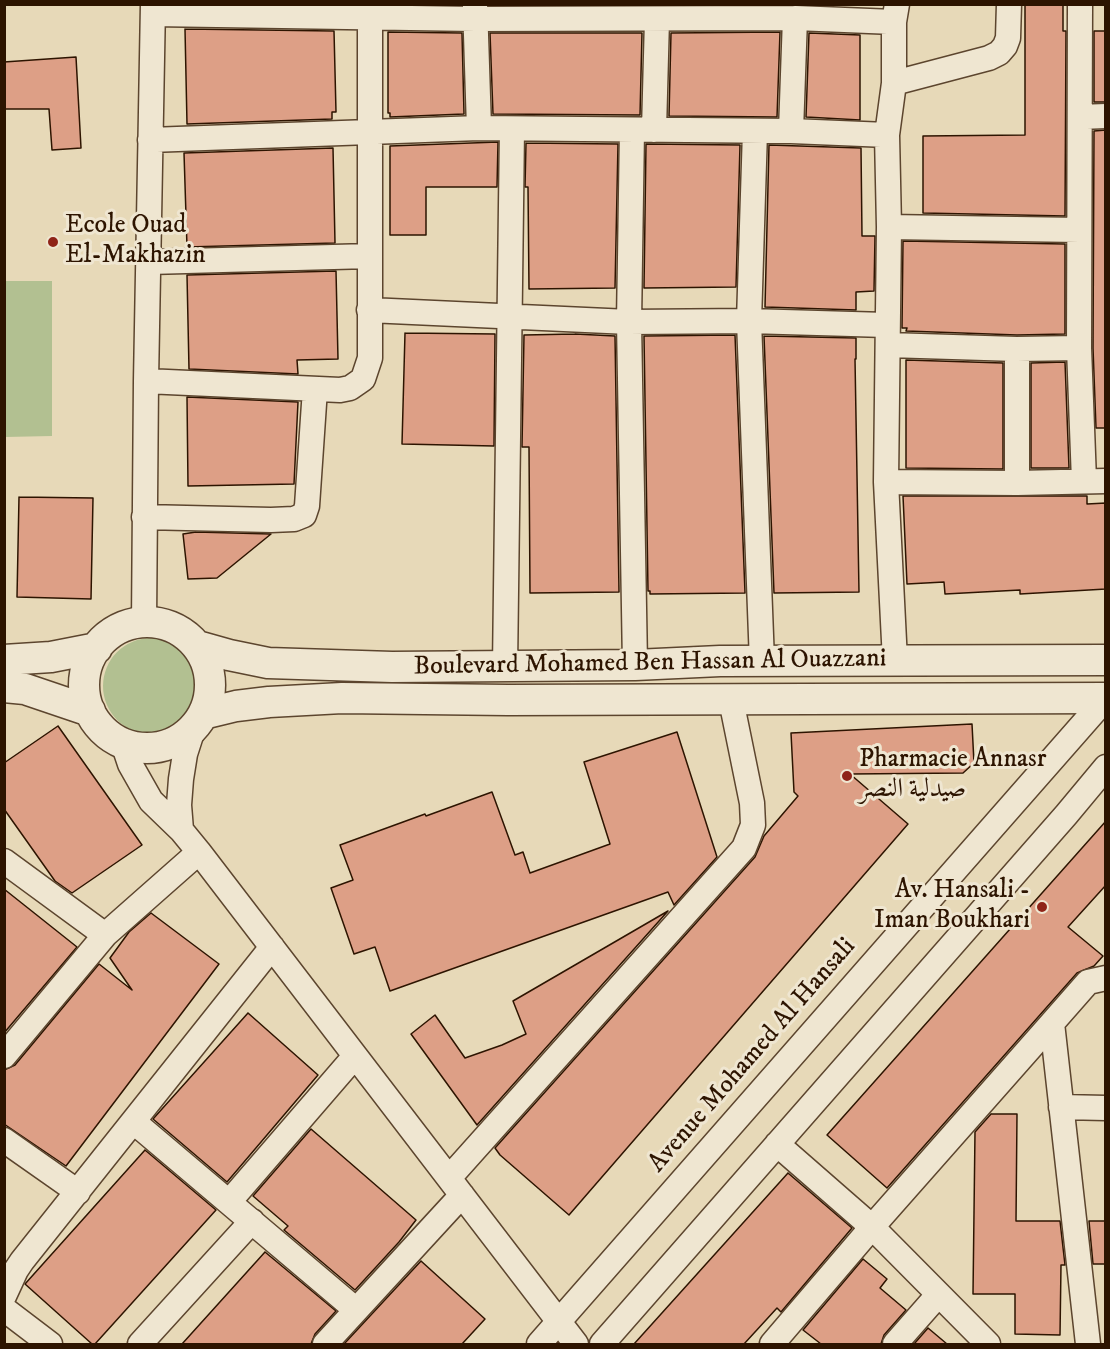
<!DOCTYPE html>
<html>
<head>
<meta charset="utf-8">
<style>
	body { margin:0 }
	#map { position:relative; width:1110px; height:1349px; overflow:hidden; background:#e7d9b8; font-family:"IM FELL DW Pica",serif }
	canvas { display:block }
	.frame { position:absolute; inset:0; border:6px solid #2d1400; pointer-events:none }
</style>
</head>
<body>
<div id="map">
<canvas width="1110" height="1349"></canvas>
<div class="frame"></div>
</div>
<script>
const ctx = document.querySelector('canvas').getContext('2d');
ctx.lineJoin = 'round';
function fill(path, color) { ctx.fillStyle = color; ctx.fill(path, 'evenodd'); }
const toPath = rows => new Path2D(rows.map(r => 'M' + r).join(''));
function stroke(path, color, width, dash) { ctx.strokeStyle = color; ctx.lineWidth = width; ctx.lineCap = dash ? 'butt' : 'round'; ctx.setLineDash(dash || []); ctx.stroke(path); }
function label(font, color, halo, rows, align = 'center') {
  ctx.font = font + ' "IM FELL DW Pica",Amiri,serif'; ctx.lineWidth = 6; ctx.setLineDash([]); ctx.textBaseline = 'middle'; ctx.strokeStyle = halo; ctx.fillStyle = color; for (const [text, x, y, turn = 0] of rows) {
    ctx.save(); ctx.translate(x, y); ctx.rotate((+turn || 0) * Math.PI / 180); ctx.textAlign = isNaN(turn) ? turn : align; if (halo) ctx.strokeText(text, 0, 0); ctx.fillText(text, 0, 0); ctx.restore();
  }
}
fill(toPath([
	[5,281,52,281,52,436,5,437],
	'103 686a48 48 0 1 1 96 0a48 48 0 1 1-96 0Z'
]), '#b2c091');
const building = toPath([
	[1025,4,1063,4,1063,31,1066,31,1065,216,923,213,923,136,1025,135,1025,4],
	[185,29,334,31,336,112,332,112,332,119,187,124,185,29],
	[1094,31,1106,31,1106,102,1094,102,1094,31],
	[388,32,462,33,464,114,390,117,390,113,388,113,388,32],
	[780,32,777,117,669,116,671,33,780,32],
	[490,33,642,33,640,115,493,114,490,33],
	[809,33,860,35,860,120,806,117,809,33],
	[76,57,81,148,52,150,49,109,4,109,4,62,76,57],
	[1106,130,1106,428,1096,428,1093,348,1094,131,1106,130],
	[498,142,497,187,426,187,426,235,390,235,390,146,498,142],
	[526,143,618,144,615,288,529,289,528,187,525,187,526,143],
	[646,144,740,145,736,287,644,288,646,144],
	[769,145,861,148,862,236,875,236,874,291,856,292,856,310,765,307,769,145],
	[333,148,335,243,187,247,184,153,333,148],
	[903,241,1065,244,1065,334,1017,335,906,331,907,328,902,328,903,241],
	[336,271,338,359,297,360,298,374,189,369,187,275,336,271],
	[405,333,495,334,494,446,402,444,405,333],
	[575,334,615,336,619,592,530,593,529,447,522,447,524,335,575,334],
	[735,335,745,593,650,594,650,591,648,591,644,336,735,335],
	[764,336,856,338,856,359,855,359,859,592,774,593,764,336],
	[906,360,1003,363,1003,469,906,468,906,360],
	[1065,362,1069,468,1031,468,1031,363,1065,362],
	[187,397,298,402,294,484,188,486,187,397],
	[903,496,1087,496,1087,504,1106,503,1106,589,1020,594,1020,590,945,594,944,582,907,584,903,496],
	[19,497,93,498,91,599,17,597,19,497],
	[196,532,271,534,217,578,188,579,183,534,196,532],
	[972,724,974,763,963,773,850,774,908,824,569,1215,500,1155,495,1148,755,857,764,836,798,796,794,792,791,733,972,724],
	[58,726,142,845,72,893,55,881,4,809,4,763,58,726],
	[677,732,717,857,674,905,668,892,390,991,375,947,354,954,331,888,353,880,340,845,425,814,426,816,492,792,515,855,523,852,530,873,610,844,584,762,677,732],
	[1106,821,1106,885,1068,927,1103,956,1094,966,1077,973,887,1188,827,1135,1106,821],
	[4,889,77,947,4,1033,4,889],
	[668,911,477,1125,411,1034,435,1015,465,1058,502,1045,526,1034,513,1001,668,911],
	[151,913,219,964,66,1166,4,1124,4,1070,15,1065,99,964,132,990,110,958,129,932,151,913],
	[248,1013,318,1075,227,1182,153,1119,248,1013],
	[991,1114,1017,1114,1016,1221,1060,1221,1065,1265,1061,1265,1060,1335,1015,1334,1015,1294,973,1294,975,1132,991,1114],
	[311,1129,416,1220,399,1242,355,1290,284,1230,288,1226,253,1196,311,1129],
	[145,1150,216,1210,95,1344,92,1344,25,1284,145,1150],
	[788,1173,852,1228,781,1312,777,1308,744,1344,634,1344,788,1173],
	[1089,1221,1106,1221,1106,1264,1093,1264,1089,1221],
	[265,1252,336,1311,315,1334,311,1344,182,1344,265,1252],
	[863,1259,887,1279,880,1288,906,1310,884,1335,881,1344,821,1344,803,1330,863,1259],
	[421,1261,485,1319,462,1344,344,1344,421,1261],
	[928,1328,947,1344,914,1344,928,1328]
]);
fill(building, '#dd9f86');
stroke(building, '#2d1400', 1.5);
const minor = toPath([
	[475,4,479,128],
	[1080,4,1079,348,1084,481],
	[153,14,475,19,795,18,894,22],
	[894,83,989,58,999,53,1005,46,1008,38,1009,4],
	[1080,117,1106,116],
	[632,130,629,322,635,665],
	[654,130,657,19],
	[755,131,749,321,762,662],
	[791,131,795,18],
	[150,140,479,128,791,131,887,135],
	[889,227,1079,230],
	[149,262,370,256],
	[369,310,629,322,749,321,886,325],
	[888,345,1017,349,1079,348],
	[146,381,340,390,350,388,363,379,370,358,370,4],
	[886,482,1017,483,1106,481],
	[1017,483,1017,349],
	[144,517,271,520,294,519,304,515,307,506,315,389],
	[144,623,146,381,153,4],
	[895,661,886,482,889,227,887,135,894,83,894,22,897,4],
	[505,667,512,129],
	[123,743,130,764,151,801,181,830,199,852,576,1344],
	[181,830,179,805,181,779,185,754,193,729],
	[4,861,105,935],
	[4,1056,105,935,199,852],
	[1061,1107,1106,1108],
	[134,1122,355,1309],
	[4,1140,78,1192],
	[777,1144,872,1227,988,1344],
	[449,1178,744,848,753,825,752,803,731,700],
	[229,1202,355,1056],
	[4,1296,16,1270,22,1261,272,947],
	[4,1309,50,1344],
	[140,1344,252,1221],
	[325,1344,462,1195],
	[539,1344,1106,698],
	[602,1344,1066,815,1106,767],
	[772,1344,872,1227,1052,1023],
	[895,1344,938,1295],
	[1088,1344,1052,1023,1088,982,1106,978]
]);
const tertiary = toPath([
	'84 685a63 63 0 1 1 126 0a63 63 0 1 1-126 0Z',
	[197,646,229,655,268,663,392,667,635,665,720,661,1106,660],
	[4,660,51,657,97,648],
	[4,687,25,689,90,711],
	[203,714,236,706,269,702,342,698,508,700,1106,698]
]);
stroke(minor, '#5c452e', 27);
stroke(tertiary, '#5c452e', 33);
stroke(minor, '#efe6d1', 24);
stroke(tertiary, '#efe6d1', 30);
for (const [x, y, r, color] of [
	[53,242,6,"#8f2418"],
	[847,776,6,"#8f2418"],
	[1042,907,6,"#8f2418"]
]) { const dot = new Path2D(); dot.arc(x, y, r, 0, 2 * Math.PI); ctx.fillStyle = color; ctx.fill(dot); stroke(dot, '#efe6d1', 2); }
label('26px', '#2d1400', '#efe6d1', [
	["Ecole Ouad",65,227],
	["El-Makhazin",65,257],
	["Pharmacie Annasr",859,761],
	["صيدلية النصر",859,791],
	["Av. Hansali -",1030,892,"right"],
	["Iman Boukhari",1030,922,"right"]
], 'left');
label('26px', '#2d1400', '#efe6d1', [
	["Boulevard Mohamed Ben Hassan Al Ouazzani",650,664,-1],
	["Avenue Mohamed Al Hansali",753,1056,-49]
]);
</script>
</body>
</html>
